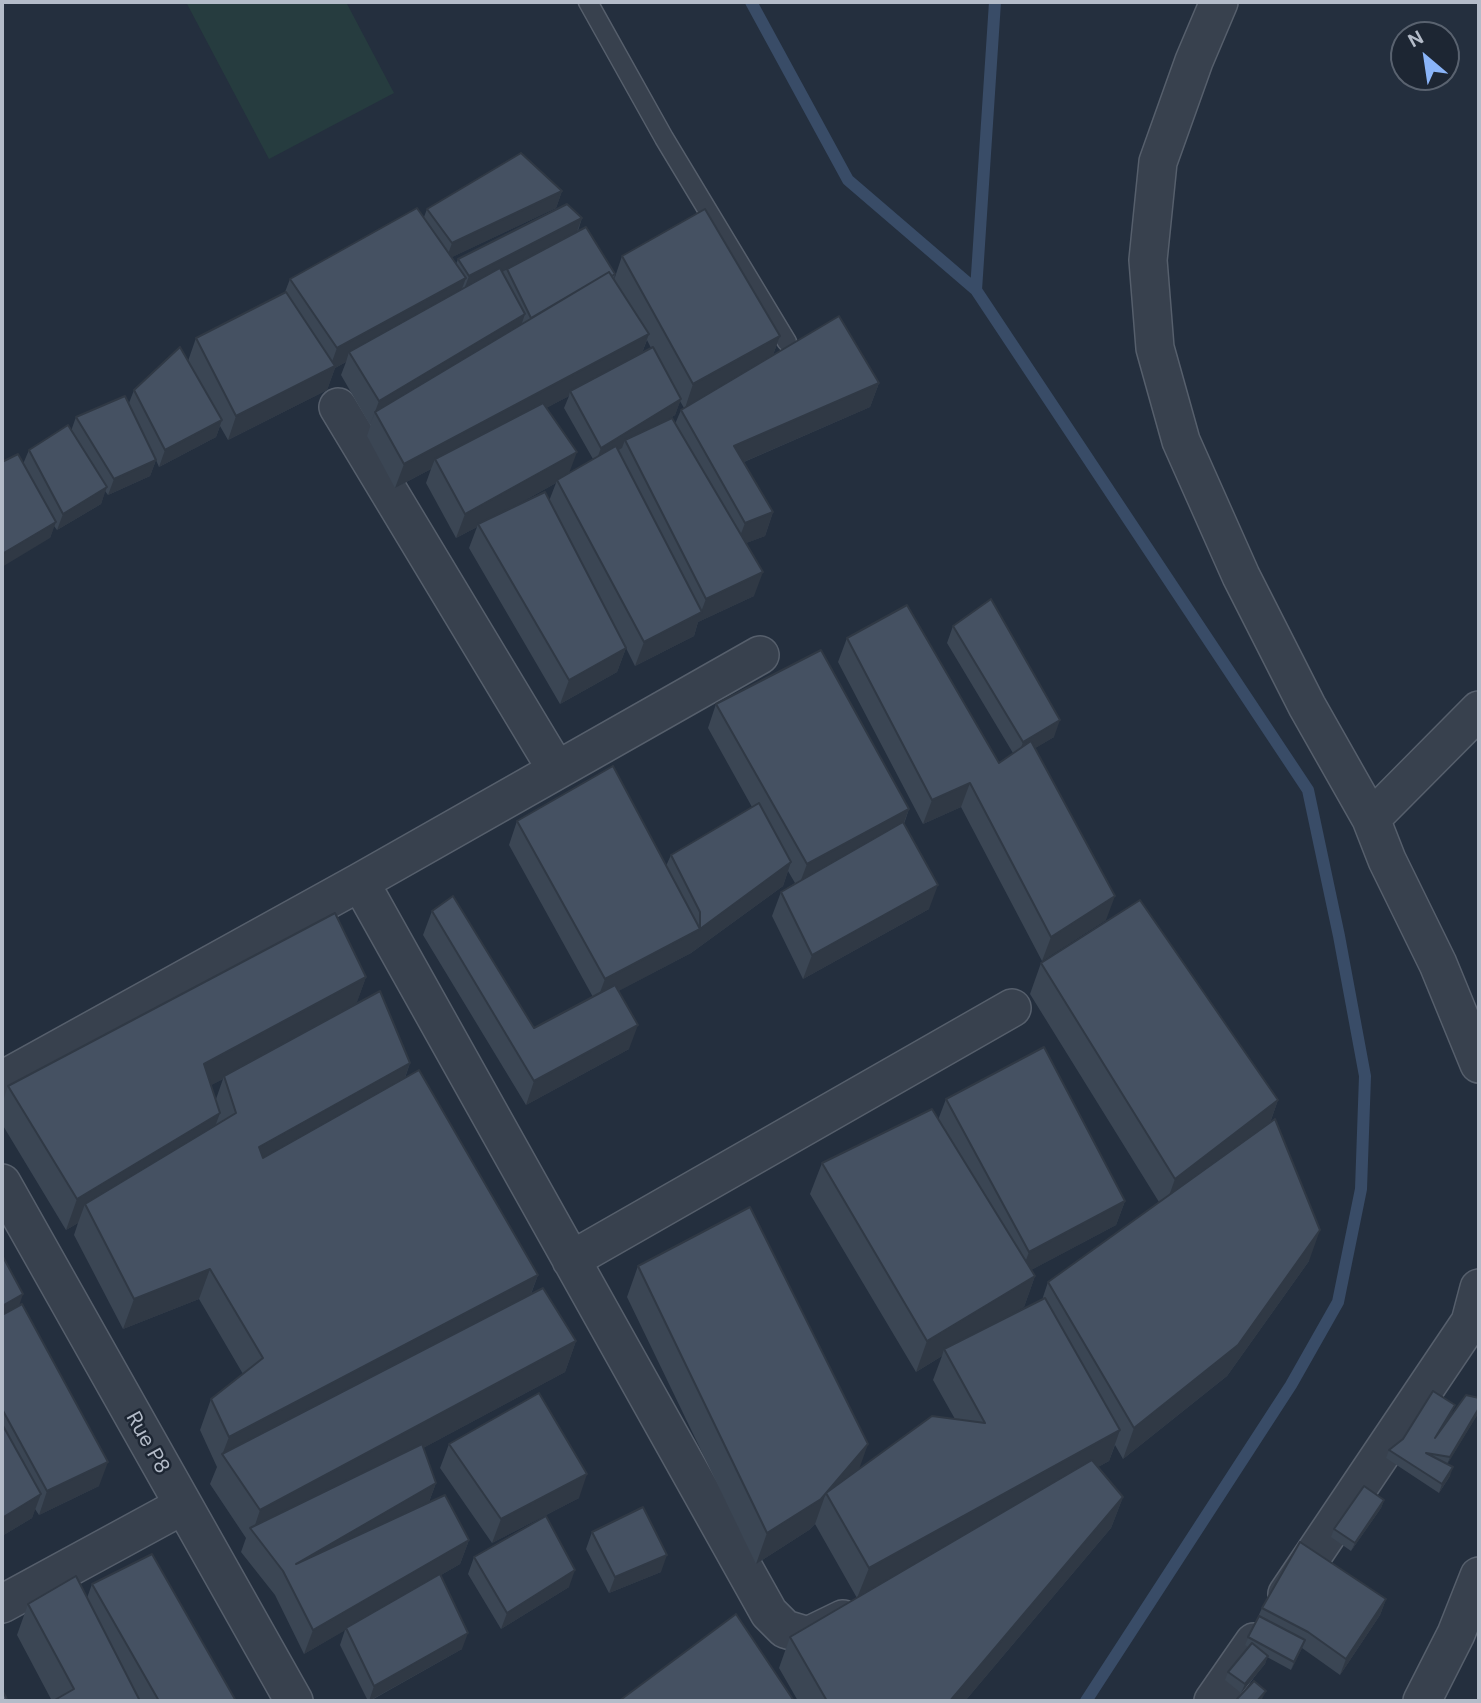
<!DOCTYPE html>
<html>
<head>
<meta charset="utf-8">
<style>
	body { margin:0 }
	#map { position:relative; width:1481px; height:1703px; overflow:hidden; background:#242f3e; font-family:"DM Sans",sans-serif }
	canvas { display:block }
	.frame { position:absolute; inset:0; border:4px solid #b4bcc9; pointer-events:none }
	.north { position:absolute; left:1390px; top:21px; width:70px; height:70px; box-sizing:border-box; background:#1d2633; border:2px solid #59626f; border-radius:50%; rotate:331deg; font-size:19px; font-weight:700; line-height:28px; text-align:center; color:#b4bcc9 }
	.north::after { content:''; display:block; margin:auto; width:24px; height:32px; background:#8ab4f8; clip-path:polygon(50% 0,100% 100%,50% 72%,0 100%) }
</style>
</head>
<body>
<div id="map">
<canvas width="1481" height="1703"></canvas>
<div class="frame"></div>
<div class="north">N</div>
</div>
<script>
const ctx = document.querySelector('canvas').getContext('2d');
ctx.lineJoin = 'round';
function fill(path, color) { ctx.fillStyle = color; ctx.fill(path, 'evenodd'); }
const toPath = rows => new Path2D(rows.map(r => 'M' + r).join(''));
function stroke(path, color, width, dash) { ctx.strokeStyle = color; ctx.lineWidth = width; ctx.lineCap = dash ? 'butt' : 'round'; ctx.setLineDash(dash || []); ctx.stroke(path); }
function label(font, color, halo, rows, align = 'center') {
  ctx.font = font + ' "DM Sans",sans-serif'; ctx.lineWidth = 5; ctx.setLineDash([]); ctx.textBaseline = 'middle'; ctx.strokeStyle = halo; ctx.fillStyle = color; for (const [text, x, y, turn = 0] of rows) {
    ctx.save(); ctx.translate(x, y); ctx.rotate((+turn || 0) * Math.PI / 180); ctx.textAlign = isNaN(turn) ? turn : align; if (halo) ctx.strokeText(text, 0, 0); ctx.fillText(text, 0, 0); ctx.restore();
  }
}
fill(toPath([
	[186,2,346,2,394,93,269,159]
]), '#263c3f');
stroke(toPath([
	[751,2,848,180,976,290,1308,790,1339,936,1365,1076,1361,1189,1338,1302,1291,1385,1086,1701],
	[976,290,995,2]
]), '#394c67', 12);
const service = toPath([
	[588,2,664,138,787,342]
]);
const minor = toPath([
	[1219,2,1194,61,1158,162,1148,260,1155,348,1181,441,1241,576,1307,706,1371,819,1387,860,1438,964,1479,1064],
	[338,407,556,769],
	[1371,819,1479,710],
	[360,882,769,1613,785,1629,808,1636,843,1619],
	[2,1080,360,882,760,655],
	[2,1183,294,1701],
	[571,1260,1012,1008],
	[1287,1594,1470,1322,1479,1288],
	[2,1604,182,1506],
	[1213,1701,1254,1642],
	[1422,1701,1456,1634,1479,1576]
]);
stroke(service, '#565f6c', 21);
stroke(minor, '#565f6c', 40);
stroke(service, '#38414e', 18);
stroke(minor, '#38414e', 37);
fill(toPath([
	[562,191,556,208,452,257,456,264,458,259,582,218,578,231,615,274,614,280,622,256,780,336,773,355,879,383,870,407,744,462,773,512,765,536,746,543,754,596,698,622,694,636,635,666,626,648,617,672,560,704,469,548,477,527,456,538,426,483,431,469,395,488,367,436,371,424,370,425,341,375,346,362,335,368,327,390,228,440,220,426,216,437,159,467,156,460,150,476,108,495,105,491,101,504,57,530,54,526,50,538,23,464,29,450,71,431,76,417,129,403,134,390,188,361,196,338,285,292,290,279,424,217,427,209],
	[647,340,651,348,642,353],
	[569,396,564,408,593,459,569,473,546,408],
	[680,401,684,408,681,410,675,424,667,420,675,415],
	[556,483,549,501,504,512],
	[953,626,1054,737,1035,748,1106,920,1042,961,961,807,923,824,838,662,847,638,999,763,1013,753,947,643],
	[716,704,909,809,904,824,929,909,803,979,772,916,781,892,795,883,788,871,783,886,691,953,618,991,629,1049,526,1105,423,935,432,911,534,1028,593,997,509,845,517,821,666,866,671,855,752,807,708,728],
	[1041,963,1278,1100,1270,1123,1309,1261,1227,1376,1123,1459,1115,1445,1109,1461,1098,1467,1123,1497,1111,1528,965,1701,798,1701,779,1668,790,1637,857,1598,815,1524,809,1530,756,1564,627,1297,638,1266,859,1469,955,1419,933,1380,942,1356,916,1372,810,1194,822,1163,938,1120,946,1099,1125,1201,1116,1225,1031,1270,1035,1276,1024,1307,1007,1317,1042,1300,1048,1282,1159,1202,1030,994],
	[366,977,356,1004,410,1063,405,1078,538,1275,531,1294,576,1341,565,1372,423,1448,436,1483,429,1502,469,1540,460,1564,441,1575,462,1649,370,1701,368,1701,340,1645,345,1630,304,1654,275,1595,241,1552,246,1538,210,1484,217,1467,200,1430,211,1399,243,1374,199,1299,123,1329,74,1235,78,1223,66,1230,2,1124,2,1104,8,1086],
	[223,1079,216,1099,211,1085],
	[2,1255,19,1306,99,1486,39,1515,35,1509,32,1518,2,1536],
	[1479,1398,1479,1412,1447,1464,1450,1476,1439,1493,1386,1458,1389,1450,1452,1413,1444,1425],
	[449,1444,579,1498,492,1543,440,1468],
	[1384,1500,1381,1508,1351,1551,1331,1537,1334,1529],
	[592,1532,661,1572,609,1593,586,1549],
	[474,1557,569,1587,501,1629,468,1574],
	[92,1584,236,1701,52,1701,17,1635,28,1604,87,1598],
	[1386,1599,1380,1615,1340,1675,1302,1648,1291,1670,1267,1657,1265,1664,1241,1693,1225,1680,1228,1672,1248,1647,1245,1645,1262,1608]
]), '#3b4654');
fill(toPath([
	[562,191,556,208,446,260,452,243],
	[582,218,576,234,463,292,469,276],
	[466,278,457,302,349,352,346,362,335,368,327,390,228,440,236,416,329,370,337,348],
	[525,314,517,338,375,412,370,425,379,401],
	[649,334,640,358,570,391,569,396,438,465,435,459,431,469,395,488,404,464],
	[780,336,771,360,685,408,693,384],
	[879,383,870,407,725,470,734,446],
	[681,399,675,415,627,445,625,440,622,448,595,464,601,448],
	[222,420,216,437,159,467,165,450],
	[577,452,568,476,557,480,556,483,479,526,478,524,477,527,456,538,465,514],
	[156,460,150,476,108,495,114,479],
	[107,487,101,504,57,530,63,514],
	[773,512,765,536,736,547,745,523],
	[56,522,50,538,2,567,2,554],
	[763,572,754,596,698,622,694,636,635,666,644,642,701,612,706,599],
	[626,648,617,672,560,704,569,680],
	[1060,720,1054,737,1017,759,1023,742],
	[970,783,961,807,923,824,932,800],
	[909,809,900,833,798,888,807,864],
	[791,862,783,886,691,953,596,1003,605,979,700,929],
	[938,885,929,909,803,979,812,955],
	[1115,896,1106,920,1042,961,1051,937],
	[366,977,355,1008,224,1076,223,1079,192,1095,204,1064],
	[638,1025,629,1049,526,1105,534,1081],
	[410,1063,399,1094,247,1178,259,1147],
	[1278,1100,1267,1131,1164,1210,1175,1179],
	[220,1113,209,1143,85,1204,78,1223,66,1230,77,1199],
	[1125,1201,1116,1225,1020,1276,1029,1252],
	[1320,1230,1309,1261,1227,1376,1123,1459,1134,1428],
	[210,1269,199,1299,123,1329,134,1299],
	[538,1275,526,1306,222,1455,229,1437],
	[1035,1276,1024,1307,947,1353,944,1349,942,1356,916,1372,927,1341],
	[23,1294,15,1318,2,1325,2,1306],
	[576,1341,565,1372,257,1537,253,1531,260,1510],
	[1455,1405,1452,1413,1432,1447,1435,1438],
	[1479,1408,1479,1412,1447,1465,1450,1457],
	[1120,1430,1109,1461,857,1598,869,1568],
	[868,1444,857,1475,826,1493,815,1524,809,1530,756,1564,767,1533],
	[108,1462,99,1486,39,1515,47,1491],
	[1453,1467,1450,1476,1439,1493,1442,1484],
	[587,1474,579,1498,492,1543,501,1519],
	[436,1483,427,1507,296,1564],
	[41,1494,32,1518,2,1536,2,1518],
	[1123,1497,1111,1528,965,1701,950,1701],
	[1384,1500,1381,1508,1351,1551,1355,1543],
	[469,1540,460,1564,304,1654,313,1630],
	[667,1555,661,1572,609,1593,615,1577],
	[575,1570,569,1587,501,1629,507,1613],
	[1386,1599,1380,1615,1340,1675,1346,1659],
	[468,1633,462,1649,369,1701,374,1686],
	[1305,1640,1302,1648,1291,1670,1294,1662],
	[1268,1656,1265,1664,1241,1693,1245,1684],
	[1266,1691,1261,1701,1257,1701]
]), '#303945');
const building = toPath([
	[521,153,562,191,452,243,427,209,521,153],
	[567,204,582,218,469,276,458,259,567,204],
	[417,208,466,278,337,348,290,279,417,208],
	[705,209,780,336,693,384,622,256,705,209],
	[586,227,615,274,612,276,609,272,531,318,507,269,586,227],
	[500,268,525,314,379,401,349,352,500,268],
	[609,272,649,334,404,464,375,412,609,272],
	[286,292,335,366,236,416,196,338,286,292],
	[839,316,879,383,734,446,773,512,745,523,681,410,839,316],
	[180,347,222,420,165,450,134,390,180,347],
	[653,347,681,399,601,448,570,391,653,347],
	[125,396,156,460,114,479,76,417,125,396],
	[543,403,577,452,465,514,435,459,543,403],
	[672,418,763,572,706,599,625,440,672,418],
	[68,425,107,487,63,514,29,450,68,425],
	[616,446,702,612,644,642,557,480,616,446],
	[18,454,56,522,2,554,2,462,18,454],
	[545,492,626,648,569,680,478,524,545,492],
	[991,599,1060,720,1023,742,953,626,991,599],
	[907,605,999,763,1031,741,1115,896,1051,937,970,783,932,800,847,638,907,605],
	[821,650,909,809,807,864,716,704,821,650],
	[613,766,700,929,605,979,517,821,613,766],
	[759,803,791,862,700,929,700,912,671,855,759,803],
	[903,822,938,885,812,955,781,892,903,822],
	[453,896,534,1028,615,985,638,1025,534,1081,432,911,453,896],
	[1140,900,1278,1100,1175,1179,1041,963,1140,900],
	[335,913,366,977,204,1064,220,1113,77,1199,8,1086,335,913],
	[380,991,410,1063,259,1147,263,1158,419,1070,538,1275,229,1437,211,1399,263,1358,210,1269,134,1299,85,1204,236,1113,224,1076,380,991],
	[1044,1047,1125,1201,1029,1252,946,1099,1044,1047],
	[932,1109,1035,1276,927,1341,822,1163,932,1109],
	[1275,1119,1320,1230,1238,1345,1134,1428,1048,1282,1275,1119],
	[750,1207,868,1444,821,1499,767,1533,638,1266,750,1207],
	[2,1255,23,1294,2,1306,2,1255],
	[543,1288,576,1341,260,1510,222,1454,543,1288],
	[1045,1298,1120,1430,869,1568,826,1493,932,1416,985,1423,944,1349,1045,1298],
	[22,1304,108,1462,47,1491,2,1409,2,1315,22,1304],
	[1433,1391,1455,1405,1435,1438,1466,1395,1479,1398,1479,1408,1450,1457,1426,1453,1453,1467,1442,1484,1389,1450,1403,1439,1433,1391],
	[539,1393,587,1474,501,1519,449,1444,539,1393],
	[2,1424,41,1494,2,1518,2,1424],
	[422,1444,436,1483,296,1564,445,1495,469,1540,313,1630,283,1571,250,1528,422,1444],
	[1092,1460,1123,1497,950,1701,827,1701,790,1637,1092,1460],
	[1364,1486,1384,1500,1355,1543,1334,1529,1364,1486],
	[643,1507,667,1555,615,1577,592,1532,643,1507],
	[546,1516,575,1570,507,1613,474,1557,546,1516],
	[1300,1542,1386,1599,1346,1659,1308,1632,1262,1608,1300,1542],
	[152,1554,236,1701,159,1701,92,1584,152,1554],
	[440,1574,468,1633,374,1686,346,1628,440,1574],
	[76,1576,140,1701,53,1701,74,1689,28,1604,76,1576],
	[736,1614,794,1701,619,1701,736,1614],
	[1259,1616,1305,1640,1294,1662,1248,1637,1259,1616],
	[1252,1643,1268,1656,1245,1684,1228,1672,1252,1643],
	[1254,1681,1266,1691,1257,1701,1240,1701,1237,1699,1254,1681],
	[2,1690,8,1701,2,1701,2,1690]
]);
fill(building, '#455162');
stroke(building, '#303945', 2);
label('21px', '#b4bcc9', '#1d2633', [
	["Rue P8",147,1443,61]
]);
</script>
</body>
</html>
